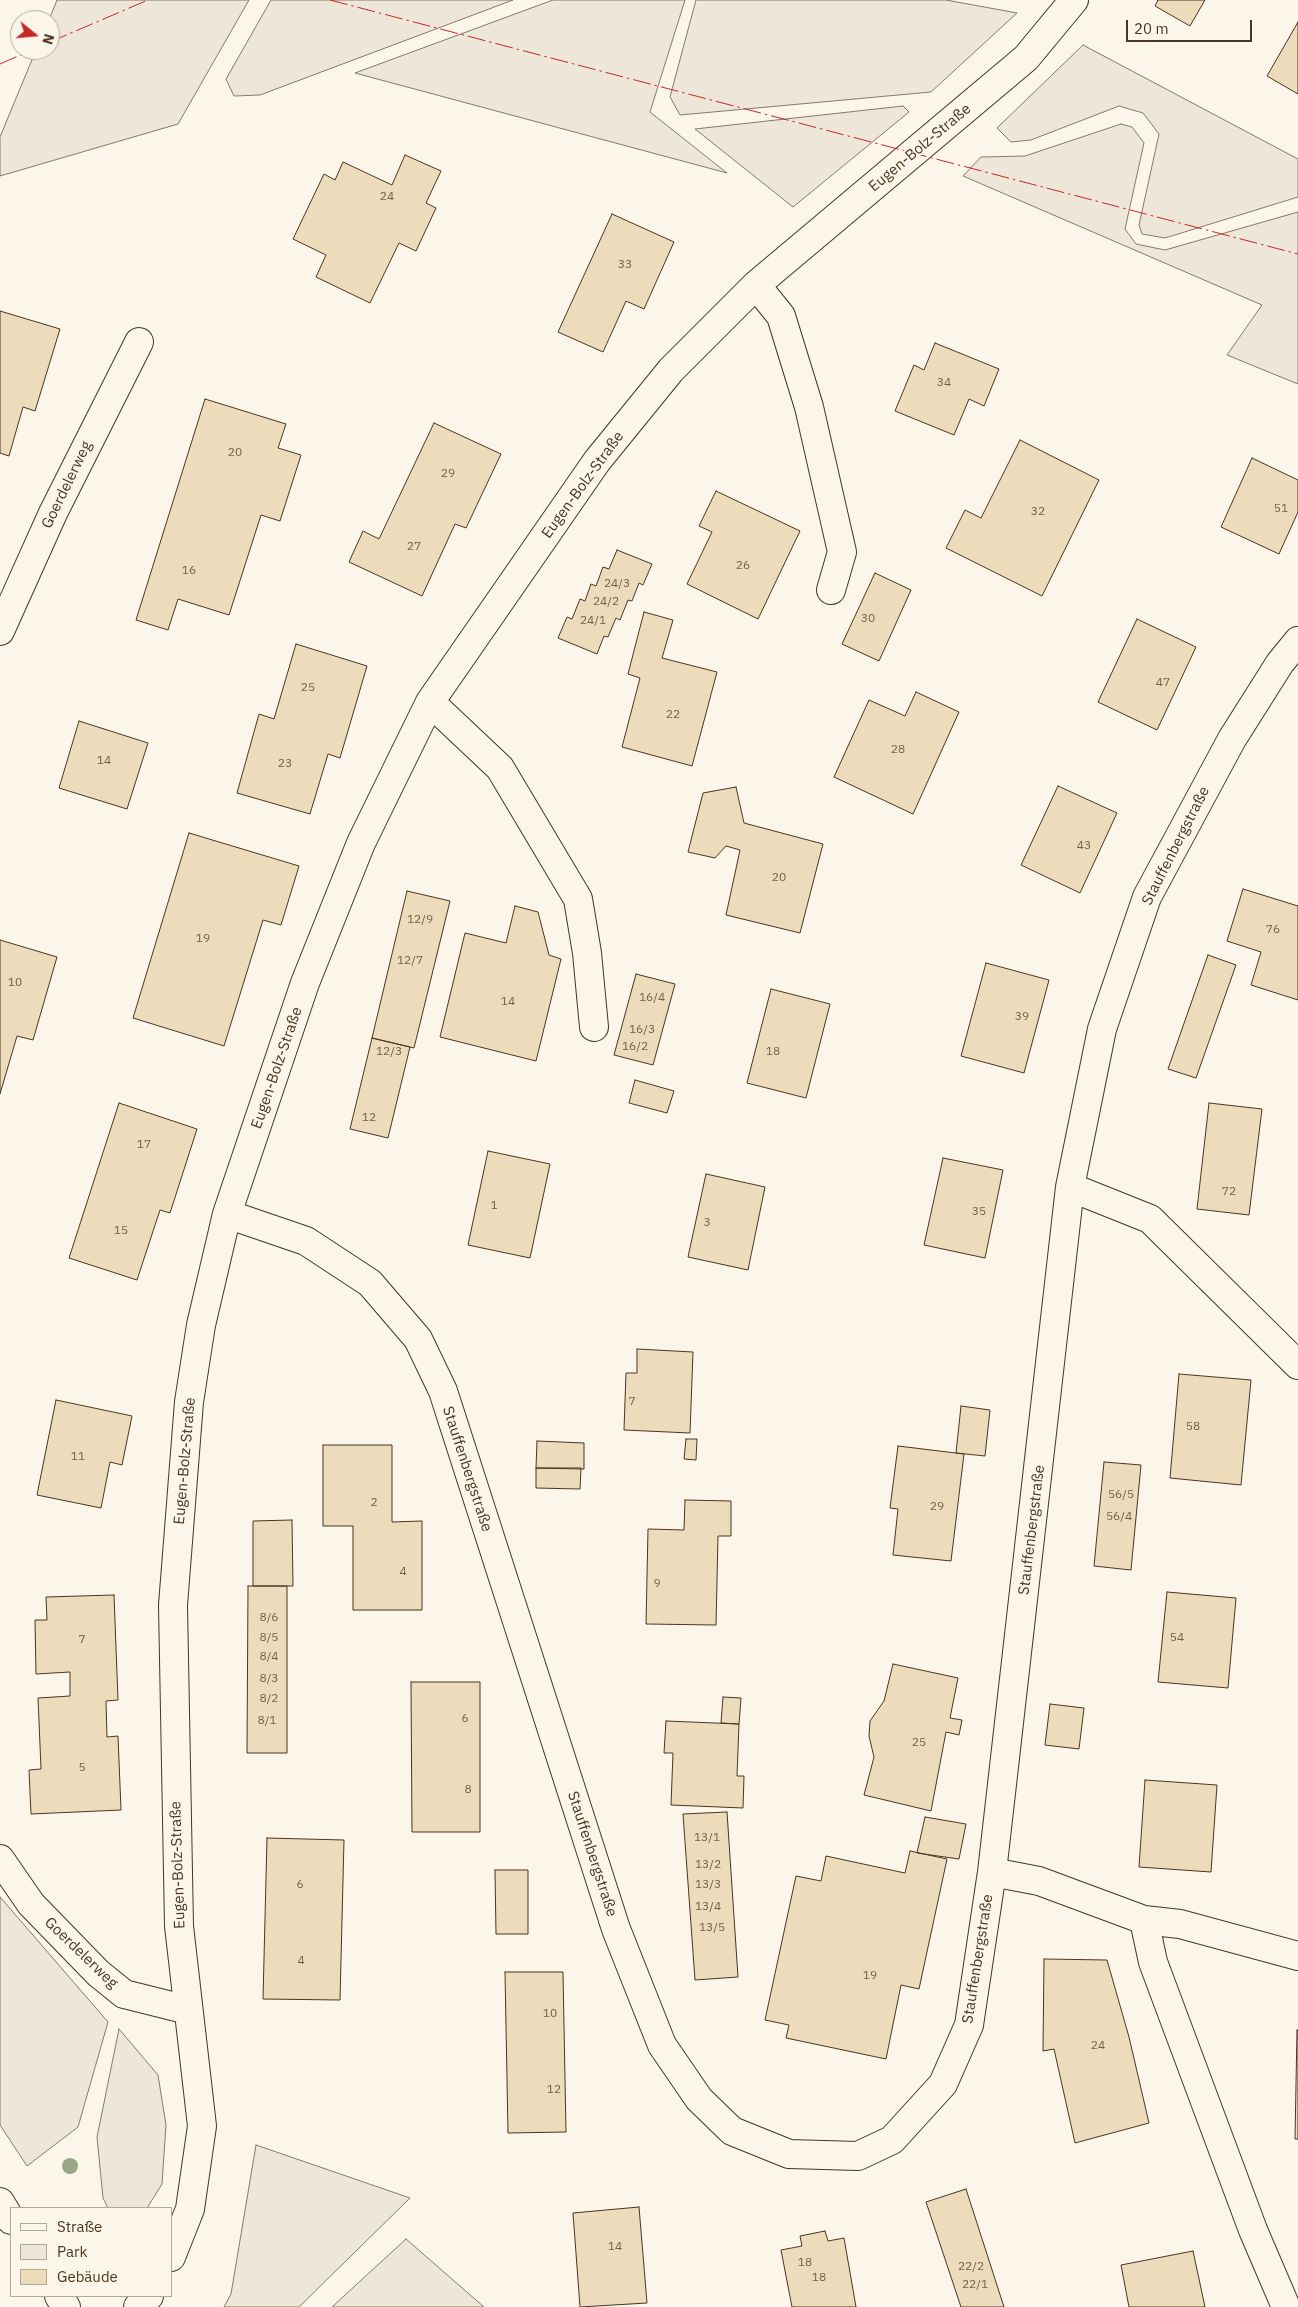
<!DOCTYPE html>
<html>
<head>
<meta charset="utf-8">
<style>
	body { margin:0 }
	#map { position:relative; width:1298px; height:2307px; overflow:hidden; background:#fbf6e9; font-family:"IBM Plex Sans",sans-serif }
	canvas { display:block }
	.legend { position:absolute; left:10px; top:2207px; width:162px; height:90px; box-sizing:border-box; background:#fbf6e9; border:1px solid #b4a999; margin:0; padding:6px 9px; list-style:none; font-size:15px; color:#4a3520 }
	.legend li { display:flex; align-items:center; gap:10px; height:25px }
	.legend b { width:25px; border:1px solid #b4a999 }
	.north { position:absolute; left:10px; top:10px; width:50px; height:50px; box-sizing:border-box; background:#fbf6e9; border:1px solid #b4a999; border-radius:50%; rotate:107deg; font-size:14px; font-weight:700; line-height:20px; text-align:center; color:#4a3520 }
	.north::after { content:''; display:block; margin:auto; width:18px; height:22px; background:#c62828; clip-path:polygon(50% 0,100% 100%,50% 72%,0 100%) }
	.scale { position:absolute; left:1126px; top:20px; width:126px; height:22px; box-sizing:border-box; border:2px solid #4a3520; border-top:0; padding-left:6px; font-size:15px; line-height:18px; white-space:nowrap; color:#4a3520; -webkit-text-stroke:4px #fbf6e9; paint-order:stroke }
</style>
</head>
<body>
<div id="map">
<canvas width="1298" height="2307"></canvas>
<ul class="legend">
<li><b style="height:6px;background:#fbf6e9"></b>Straße</li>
<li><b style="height:14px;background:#ede6d9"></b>Park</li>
<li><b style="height:14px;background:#ecdcbc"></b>Gebäude</li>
</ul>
<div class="north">N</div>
<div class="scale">20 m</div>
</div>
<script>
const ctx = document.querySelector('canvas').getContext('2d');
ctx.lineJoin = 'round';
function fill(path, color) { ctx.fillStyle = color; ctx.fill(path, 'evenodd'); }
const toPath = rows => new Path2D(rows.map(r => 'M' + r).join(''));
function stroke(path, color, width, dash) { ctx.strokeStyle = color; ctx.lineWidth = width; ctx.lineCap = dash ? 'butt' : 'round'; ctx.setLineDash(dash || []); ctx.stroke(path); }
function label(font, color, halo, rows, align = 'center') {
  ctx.font = font + ' "IBM Plex Sans",sans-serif'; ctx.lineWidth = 4; ctx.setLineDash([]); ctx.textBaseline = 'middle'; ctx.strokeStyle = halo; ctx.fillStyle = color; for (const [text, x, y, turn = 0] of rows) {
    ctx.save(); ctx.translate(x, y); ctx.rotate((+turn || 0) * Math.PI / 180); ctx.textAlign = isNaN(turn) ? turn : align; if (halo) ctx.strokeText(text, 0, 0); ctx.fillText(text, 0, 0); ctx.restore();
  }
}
const green = toPath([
	[57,0,249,0,178,124,0,176,0,137,36,50,50,50,49,20,57,0],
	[271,0,513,0,260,95,234,96,226,79,271,0],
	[553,0,685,0,650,112,727,173,355,73,553,0],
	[696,0,946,0,1017,13,931,92,680,115,670,97,696,0],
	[1083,45,1298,159,1298,197,1165,238,1142,234,1139,225,1159,134,1143,113,1119,106,1031,140,1011,142,997,128,1083,45],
	[903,106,909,112,793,207,695,129,903,106],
	[1121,124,1132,127,1144,143,1125,229,1136,244,1165,250,1298,212,1298,384,1227,355,1262,305,963,176,981,157,1025,156,1121,124],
	[0,1897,108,2022,78,2127,27,2166,0,2125,0,1897],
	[119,2029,158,2075,166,2125,162,2184,147,2208,108,2208,103,2198,97,2137,119,2029],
	[256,2145,410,2198,299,2307,224,2307,231,2294,256,2145],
	[406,2239,484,2307,332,2307,406,2239]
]);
fill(green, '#ede6d9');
stroke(green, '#887966', 1);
const building = toPath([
	[1158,0,1205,0,1190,26,1155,6,1158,0],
	[1298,22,1298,94,1267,76,1298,22],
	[405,155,441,171,426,203,436,208,416,251,399,243,370,303,316,277,326,255,293,239,324,174,335,180,343,162,392,185,405,155],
	[612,214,674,242,644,309,626,301,603,352,558,332,612,214],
	[0,311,60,329,35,411,23,407,9,456,0,453,0,311],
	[935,343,999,369,984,406,969,399,954,435,895,411,914,365,924,370,935,343],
	[205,399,286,424,278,448,301,455,280,521,261,515,229,615,178,599,168,630,136,620,205,399],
	[434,423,501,454,466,528,455,524,422,596,349,562,363,531,379,539,434,423],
	[1020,440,1099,480,1042,596,946,548,965,510,981,518,1020,440],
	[1252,458,1298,480,1298,512,1279,554,1221,527,1252,458],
	[716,491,800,531,758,619,687,584,712,532,699,526,716,491],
	[617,550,652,564,643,585,639,583,632,601,628,600,620,620,616,618,608,637,604,636,597,654,558,638,567,617,572,619,580,599,585,601,591,584,596,586,603,567,609,569,617,550],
	[875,573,911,590,879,661,842,644,875,573],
	[644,612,673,620,662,658,717,672,692,766,622,747,640,678,628,674,644,612],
	[1137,619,1196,647,1157,730,1098,702,1137,619],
	[296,644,367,666,340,758,328,754,310,814,237,793,259,714,274,719,296,644],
	[916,692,959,712,913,814,834,777,869,700,905,716,916,692],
	[79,721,148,743,127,809,59,788,79,721],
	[1058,786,1117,813,1080,893,1021,865,1058,786],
	[736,787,744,823,823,844,800,933,726,915,740,850,726,846,715,858,688,852,703,793,736,787],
	[189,833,299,866,281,925,263,920,224,1046,133,1018,189,833],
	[1243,889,1298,906,1298,1000,1251,985,1261,952,1227,941,1243,889],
	[407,891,450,901,414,1048,372,1038,407,891],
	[515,906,538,912,549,955,561,959,536,1061,440,1037,465,933,506,943,515,906],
	[0,940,57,957,33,1040,17,1036,0,1094,0,940],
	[1208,955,1236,965,1196,1078,1168,1069,1208,955],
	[986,963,1049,980,1024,1073,961,1056,986,963],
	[636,974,675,984,653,1065,614,1055,636,974],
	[771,989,830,1004,806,1098,747,1083,771,989],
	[372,1038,410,1047,388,1138,350,1129,372,1038],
	[635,1080,674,1091,667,1113,629,1103,635,1080],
	[119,1103,197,1129,170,1213,160,1210,137,1280,69,1258,119,1103],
	[1209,1103,1262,1109,1249,1215,1197,1209,1209,1103],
	[488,1151,550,1164,530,1258,468,1245,488,1151],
	[943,1158,1003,1170,985,1258,924,1245,943,1158],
	[706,1174,765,1187,748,1270,688,1257,706,1174],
	[637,1349,693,1352,690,1433,624,1430,626,1373,637,1373,637,1349],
	[1179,1374,1251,1380,1241,1485,1170,1478,1179,1374],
	[56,1400,132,1416,122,1465,110,1462,101,1508,37,1495,56,1400],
	[961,1406,990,1410,985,1456,956,1453,961,1406],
	[686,1439,697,1439,696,1460,684,1459,686,1439],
	[537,1441,584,1443,584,1469,536,1468,537,1441],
	[323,1445,392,1445,392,1522,422,1521,422,1610,353,1610,353,1526,323,1526,323,1445],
	[898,1446,964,1454,951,1561,893,1555,898,1509,890,1508,898,1446],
	[1104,1462,1141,1465,1131,1570,1094,1566,1104,1462],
	[536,1468,581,1468,580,1489,536,1488,536,1468],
	[685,1500,731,1501,731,1536,718,1536,716,1625,646,1624,648,1529,684,1530,685,1500],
	[292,1520,293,1586,253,1586,253,1521,292,1520],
	[248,1586,287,1586,287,1753,247,1753,248,1586],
	[1167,1592,1236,1598,1228,1688,1158,1682,1167,1592],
	[114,1595,118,1700,106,1701,107,1737,118,1736,121,1810,31,1814,29,1770,41,1769,38,1698,70,1696,70,1672,36,1674,35,1620,47,1620,46,1597,114,1595],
	[893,1664,958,1678,950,1718,962,1720,959,1735,946,1732,931,1811,864,1795,874,1757,869,1736,870,1721,884,1701,893,1664],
	[411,1682,480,1682,480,1832,412,1832,411,1682],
	[723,1697,741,1698,739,1724,721,1723,723,1697],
	[1050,1704,1084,1708,1079,1749,1045,1745,1050,1704],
	[666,1721,739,1724,737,1776,744,1776,743,1808,671,1805,673,1753,664,1753,666,1721],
	[1145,1780,1217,1785,1211,1872,1139,1867,1145,1780],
	[727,1812,738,1977,695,1980,683,1814,727,1812],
	[925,1817,966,1824,959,1859,917,1853,925,1817],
	[267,1838,344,1840,340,2000,263,1999,267,1838],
	[910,1851,947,1859,919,1989,901,1985,886,2059,786,2038,789,2025,765,2020,796,1876,821,1881,826,1856,905,1873,910,1851],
	[495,1870,528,1870,528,1934,496,1934,495,1870],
	[1044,1959,1107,1960,1129,2037,1149,2123,1075,2143,1054,2049,1043,2051,1044,1959],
	[505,1972,563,1972,566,2132,508,2133,505,1972],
	[1297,2030,1298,2030,1298,2139,1295,2139,1297,2030],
	[966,2189,1004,2307,961,2307,926,2202,966,2189],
	[639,2207,647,2303,580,2307,573,2213,639,2207],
	[825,2231,828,2241,844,2238,856,2307,792,2307,781,2250,802,2246,800,2236,825,2231],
	[1193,2251,1205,2307,1129,2307,1121,2265,1193,2251]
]);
fill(building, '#ecdcbc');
stroke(building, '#4a3520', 1);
const minor = toPath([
	[756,285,781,316,809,407,842,552,831,590],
	[0,631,53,513,139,342],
	[430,702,500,768,578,899,587,953,594,1027],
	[1070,1187,1150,1219,1298,1365],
	[227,1214,306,1241,370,1283,418,1339,443,1391,616,1929,662,2045,699,2099,732,2131,789,2154,858,2156,892,2140,943,2084,969,2025,992,1872,1070,1187,1102,1029,1147,897,1232,739,1280,663,1298,641],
	[0,1859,31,1904,98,1973,124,1994,188,2010],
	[992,1872,1039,1881,1144,1920,1153,1962,1253,2230,1286,2307],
	[1144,1920,1180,1924,1298,1956],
	[171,2257,190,2209,202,2126,179,1926,173,1605,189,1402,201,1325,227,1214,305,983,361,843,430,702,597,461,671,370,756,285,1026,58,1074,0],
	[138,2307,149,2296]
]);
const tertiary = toPath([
	[0,2202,11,2220],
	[59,2296,66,2307]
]);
stroke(minor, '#4a3520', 30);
stroke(tertiary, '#4a3520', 30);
stroke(minor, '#fbf6e9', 28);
stroke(tertiary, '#fbf6e9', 28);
stroke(toPath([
	[330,0,1298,254],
	[50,42,148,0],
	[0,64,32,50]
]), '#c62828', 1, [18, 4, 2.5, 4]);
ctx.fillStyle = '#96a887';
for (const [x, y] of [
	[70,2166]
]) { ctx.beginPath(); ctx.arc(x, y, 8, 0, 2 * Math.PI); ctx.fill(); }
label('12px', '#725f47', null, [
	["24",387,197],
	["33",625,265],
	["34",944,383],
	["20",235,453],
	["29",448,474],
	["51",1281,509],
	["32",1038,512],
	["27",414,547],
	["26",743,566],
	["16",189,571],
	["24/3",617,584],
	["24/2",606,602],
	["30",868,619],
	["24/1",593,621],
	["47",1163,683],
	["25",308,688],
	["22",673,715],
	["28",898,750],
	["14",104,761],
	["23",285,764],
	["43",1084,846],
	["20",779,878],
	["12/9",420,920],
	["76",1273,930],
	["19",203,939],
	["12/7",410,961],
	["10",15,983],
	["16/4",652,998],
	["14",508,1002],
	["39",1022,1017],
	["16/3",642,1030],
	["16/2",635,1047],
	["12/3",389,1052],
	["18",773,1052],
	["12",369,1118],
	["17",144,1145],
	["72",1229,1192],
	["1",494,1206],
	["35",979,1212],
	["3",707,1223],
	["15",121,1231],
	["7",632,1402],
	["58",1193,1427],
	["11",78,1457],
	["56/5",1121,1495],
	["2",374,1503],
	["29",937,1507],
	["56/4",1119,1517],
	["4",403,1572],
	["9",657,1584],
	["8/6",269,1618],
	["8/5",269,1638],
	["54",1177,1638],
	["7",82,1640],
	["8/4",269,1657],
	["8/3",269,1679],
	["8/2",269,1699],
	["6",465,1719],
	["8/1",267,1721],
	["25",919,1743],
	["5",82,1768],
	["8",468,1790],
	["13/1",707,1838],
	["13/2",708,1865],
	["6",300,1885],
	["13/3",708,1885],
	["13/4",708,1907],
	["13/5",712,1928],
	["4",301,1961],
	["19",870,1976],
	["10",550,2014],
	["24",1098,2046],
	["12",554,2090],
	["14",615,2247],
	["18",805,2263],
	["22/2",971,2267],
	["18",819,2278],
	["22/1",975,2285]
]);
label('15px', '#4a3520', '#fbf6e9', [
	["Eugen-Bolz-Straße",920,148,-40],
	["Goerdelerweg",67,485,-64],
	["Eugen-Bolz-Straße",583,485,-54],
	["Stauffenbergstraße",1176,846,-63],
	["Eugen-Bolz-Straße",277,1068,-71],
	["Eugen-Bolz-Straße",185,1461,-85],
	["Stauffenbergstraße",467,1469,72],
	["Stauffenbergstraße",1032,1530,-83],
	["Stauffenbergstraße",592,1854,72],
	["Eugen-Bolz-Straße",178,1865,-92],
	["Goerdelerweg",81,1953,44],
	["Stauffenbergstraße",978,1959,-81]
]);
</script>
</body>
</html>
